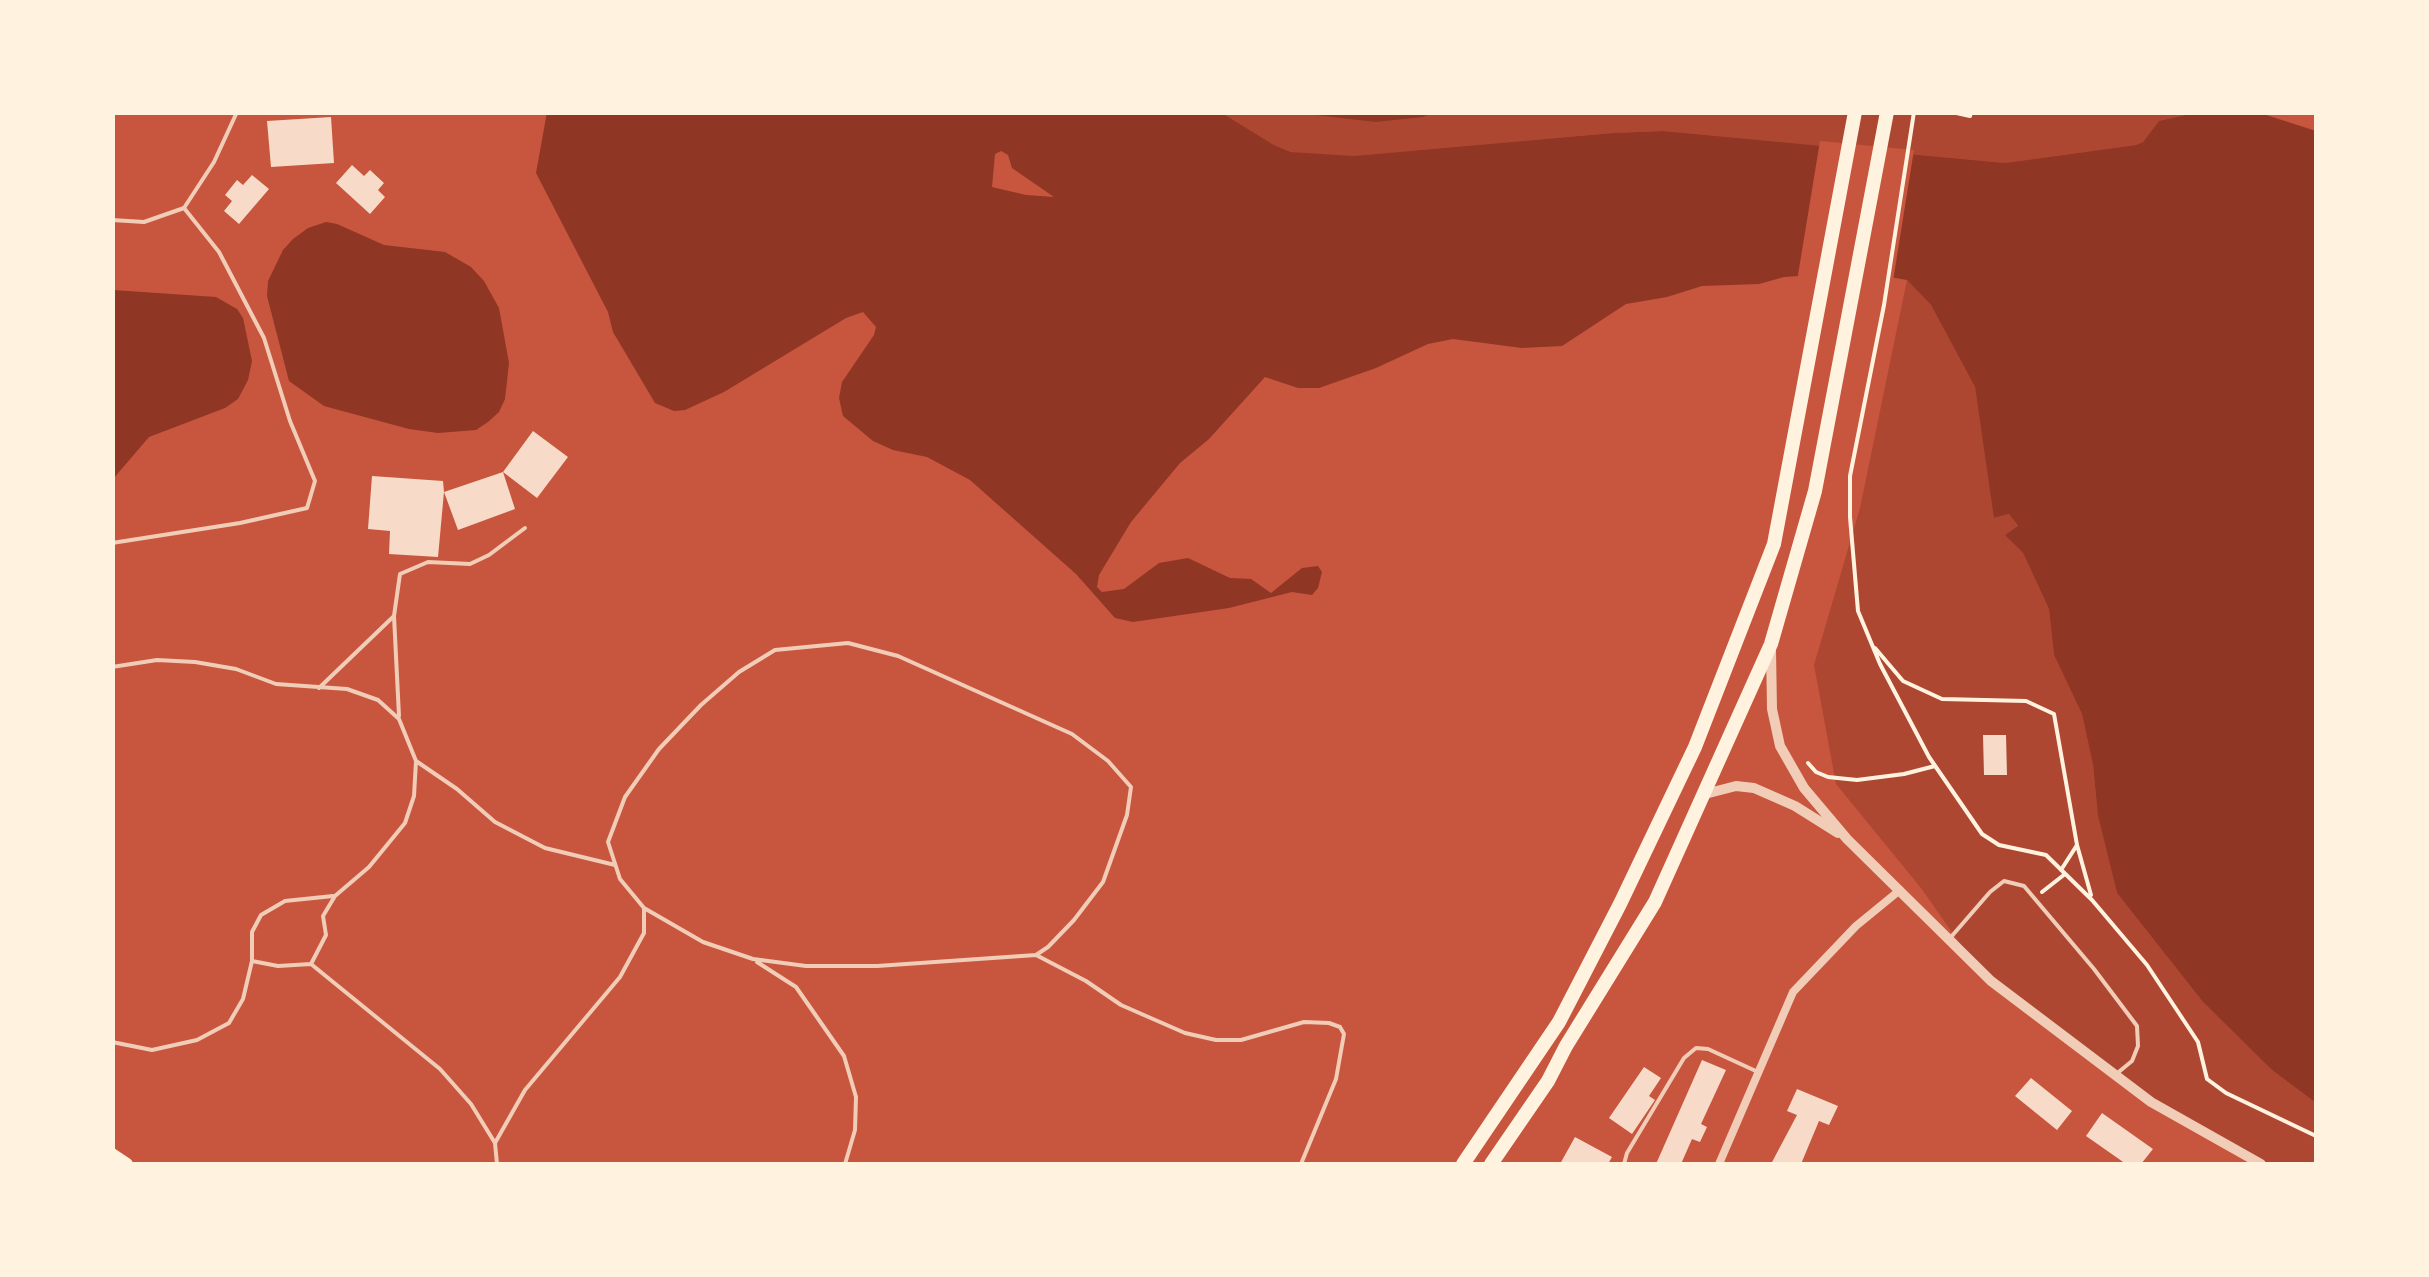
<!DOCTYPE html>
<html>
<head>
<meta charset="utf-8">
<style>
	body { margin:0 }
	#map { position:relative; width:2429px; height:1277px; overflow:hidden; background:#c8553d; font-family:"Nunito Sans",sans-serif }
	canvas { display:block }
	.frame { position:absolute; inset:0; border:115px solid #fff3e0; pointer-events:none }
</style>
</head>
<body>
<div id="map">
<canvas width="2429" height="1277"></canvas>
<div class="frame"></div>
</div>
<script>
const ctx = document.querySelector('canvas').getContext('2d');
ctx.lineJoin = 'round';
function fill(path, color) { ctx.fillStyle = color; ctx.fill(path, 'evenodd'); }
const toPath = rows => new Path2D(rows.map(r => 'M' + r).join(''));
function stroke(path, color, width, dash) { ctx.strokeStyle = color; ctx.lineWidth = width; ctx.lineCap = dash ? 'butt' : 'round'; ctx.setLineDash(dash || []); ctx.stroke(path); }
fill(toPath([
	[1222,113,2194,113,2159,121,2143,142,2136,145,2005,163,1663,131,1613,133,1353,156,1323,156,1292,152,1274,145],
	[1907,280,1931,305,1975,387,1995,518,2009,514,2018,527,2006,535,2023,553,2049,609,2054,655,2082,714,2093,765,2098,816,2117,893,2203,1002,2272,1070,2316,1103,2316,1164,2261,1164,2151,1102,1975,965,1921,888,1836,784,1814,665,1860,508]
]), '#ae4732');
fill(toPath([
	[547,112,1222,113,1274,145,1291,152,1353,156,1613,133,1663,131,2005,163,2136,145,2143,142,2159,121,2194,113,2260,113,2316,131,2316,1103,2272,1070,2203,1002,2117,893,2098,816,2093,765,2082,714,2054,655,2049,609,2023,553,2005,535,2018,526,2009,514,1994,518,1975,387,1931,305,1907,280,1862,272,1784,277,1759,284,1702,286,1667,297,1626,304,1562,346,1522,348,1453,339,1428,344,1376,368,1319,388,1298,388,1265,377,1209,439,1180,463,1131,522,1099,575,1097,587,1102,592,1124,589,1159,563,1188,558,1230,578,1251,579,1271,593,1302,568,1318,566,1322,572,1318,588,1312,595,1292,592,1229,608,1133,622,1115,618,1076,574,970,480,927,457,893,450,873,441,843,416,839,398,842,382,874,335,876,327,863,312,846,318,724,392,685,410,674,411,655,403,613,332,608,312,536,173],
	[1001,151,1008,155,1012,168,1054,197,1026,195,992,187,995,154],
	[1298,113,1431,113,1423,117,1376,122],
	[326,222,337,224,384,245,445,252,471,267,484,281,499,308,509,363,505,399,499,412,488,422,476,430,438,433,409,429,324,406,289,381,267,296,268,281,283,250,293,239,308,228],
	[113,290,216,297,237,309,243,318,252,361,248,380,238,399,225,408,149,437,113,479]
]), '#8f3625');
fill(toPath([
	[1820,141,1914,150,1893,281,1862,277,1797,281]
]), '#c8553d');
fill(toPath([
	[331,117,334,163,271,167,267,121],
	[352,165,364,176,370,170,384,183,378,190,385,197,370,214,336,183],
	[252,175,269,189,239,224,224,211,232,201,225,195,237,180,243,185],
	[533,431,568,457,537,498,503,472,515,509,458,530,444,492,438,557,389,554,390,531,368,529,372,476,443,481,444,492,503,472],
	[1983,735,2006,735,2007,775,1984,775],
	[1702,1060,1726,1070,1701,1124,1707,1127,1700,1142,1692,1139,1681,1164,1656,1164],
	[1644,1067,1661,1078,1649,1096,1655,1100,1632,1134,1609,1118],
	[2031,1078,2072,1111,2057,1130,2015,1096],
	[1797,1089,1838,1106,1829,1125,1819,1121,1801,1164,1771,1164,1797,1115,1787,1111],
	[2102,1113,2153,1149,2141,1164,2126,1164,2086,1136],
	[1575,1137,1612,1157,1608,1164,1560,1164]
]), '#f7dbc8');
stroke(toPath([
	[1914,112,1884,305,1850,476,1850,517,1858,611,1880,664,1929,757,1982,834,1999,845,2046,855,2092,900,2147,965,2198,1042,2207,1079,2226,1093,2316,1136],
	[1952,112,1970,116,1971,112],
	[1875,648,1903,681,1942,699,2026,701,2054,714,2077,845,2091,895],
	[1808,763,1816,772,1828,777,1857,780,1904,774,1935,766],
	[2061,870,2077,845],
	[2042,892,2065,874]
]), '#fff3e0', 4);
stroke(toPath([
	[112,220,144,222,184,208],
	[112,543,240,523,307,508,315,481,290,421,264,338,219,252,184,208,214,162,237,112],
	[394,616,399,716],
	[112,667,157,660,195,662,236,669,276,684,347,689,378,700,399,719,416,761],
	[319,688,394,616,400,574,428,562,470,564,489,555,525,528],
	[1951,937,1990,892,2004,881,2024,886,2094,969,2137,1026,2138,1046,2132,1061,2115,1075],
	[1036,955,1086,981,1121,1005,1185,1033,1216,1040,1241,1040,1304,1022,1329,1023,1340,1027,1344,1034,1336,1079,1301,1164],
	[252,961,252,932,261,915,285,901,333,896],
	[757,962,796,987,844,1056,856,1097,855,1130,845,1164],
	[311,964,326,935,323,916,335,896,369,867,405,823,414,796,416,761,457,789,495,822,545,848,615,865],
	[112,1042,152,1050,197,1040,229,1023,243,999,252,961,278,966,311,964,440,1069,471,1104,495,1143,497,1164],
	[495,1143,525,1090,620,977,644,933,644,908,620,879,608,842,625,797,659,749,701,705,739,672,775,650,848,643,898,656,1072,734,1108,761,1131,787,1127,815,1103,882,1074,920,1048,947,1036,955,877,966,806,966,753,959,703,942,644,908],
	[1624,1164,1627,1153,1684,1058,1696,1048,1708,1049,1758,1072]
]), '#f1ccb7', 4);
stroke(toPath([
	[1719,1164,1793,992,1856,926,1900,890]
]), '#f1ccb7', 8);
stroke(toPath([
	[1771,650,1772,709,1780,746,1804,788,1847,839,1991,981,2151,1102,2261,1164],
	[1705,794,1736,786,1754,788,1795,806,1838,833]
]), '#f1ccb7', 10);
stroke(toPath([
	[112,1154,127,1164]
]), '#fff3e0', 12);
stroke(toPath([
	[1463,1164,1559,1022,1620,904,1695,747,1774,544,1855,112],
	[1491,1164,1548,1081,1566,1046,1655,902,1771,644,1815,491,1887,112]
]), '#fff3e0', 14);
</script>
</body>
</html>
